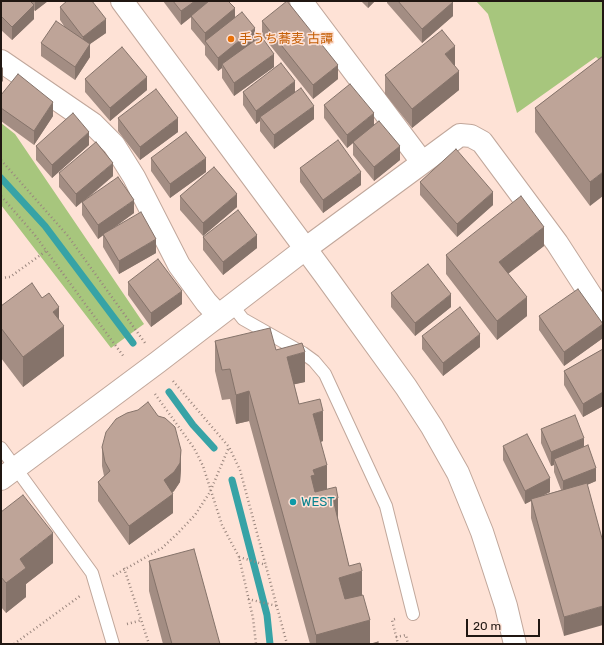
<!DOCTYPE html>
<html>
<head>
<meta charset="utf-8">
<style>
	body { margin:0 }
	#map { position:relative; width:604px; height:645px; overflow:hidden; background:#fee2d6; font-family:Rubik,sans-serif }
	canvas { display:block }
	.frame { position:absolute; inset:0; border:2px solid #201712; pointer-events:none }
	.scale { position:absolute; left:466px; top:619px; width:74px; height:18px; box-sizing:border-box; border:2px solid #201712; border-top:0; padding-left:5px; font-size:12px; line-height:14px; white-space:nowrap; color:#201712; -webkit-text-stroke:3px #fee2d6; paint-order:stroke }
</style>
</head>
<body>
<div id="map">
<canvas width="604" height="645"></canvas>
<div class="frame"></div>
<div class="scale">20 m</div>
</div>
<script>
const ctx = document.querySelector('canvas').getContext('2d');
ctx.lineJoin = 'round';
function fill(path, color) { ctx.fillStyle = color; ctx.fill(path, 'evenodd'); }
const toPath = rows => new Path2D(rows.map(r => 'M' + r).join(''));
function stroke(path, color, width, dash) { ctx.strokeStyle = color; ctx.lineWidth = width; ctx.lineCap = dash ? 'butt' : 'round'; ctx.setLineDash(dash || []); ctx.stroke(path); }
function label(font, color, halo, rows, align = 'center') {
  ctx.font = font + ' Rubik,"Noto Sans JP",sans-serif'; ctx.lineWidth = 3; ctx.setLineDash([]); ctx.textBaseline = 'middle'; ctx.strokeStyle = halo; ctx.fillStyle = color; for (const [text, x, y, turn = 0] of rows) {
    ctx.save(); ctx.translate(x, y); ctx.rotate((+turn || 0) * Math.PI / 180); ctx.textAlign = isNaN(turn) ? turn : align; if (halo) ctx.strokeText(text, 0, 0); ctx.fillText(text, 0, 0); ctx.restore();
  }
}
fill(toPath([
	[476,1,603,1,603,63,596,57,517,113,488,14],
	[1,123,15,134,144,324,111,348,1,205]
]), '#a7c67d');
stroke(toPath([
	[1,178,45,226,133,343],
	[169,392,193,425,214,448],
	[232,480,267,615,270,644]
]), '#37a3a6', 7);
const service = toPath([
	[232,305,243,319,303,353,314,361,325,374,386,506,413,614],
	[1,448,92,573,113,644]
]);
const minor = toPath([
	[301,1,422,162],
	[1,61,93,124,114,145,134,177,179,265,206,302,218,315],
	[305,249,460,135,471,136,482,142,557,243,603,314]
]);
const tertiary = toPath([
	[122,1,325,275,406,387,432,427,458,473,482,532,506,606,515,644],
	[1,479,158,362,305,249]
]);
stroke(service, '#c1a79b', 14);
stroke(minor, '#c1a79b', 24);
stroke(tertiary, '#c1a79b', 24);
stroke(toPath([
	[1,160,68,236,145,343],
	[1,196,34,234,124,357],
	[1,278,10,277,46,251],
	[173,381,229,447,240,470,287,644],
	[155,394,194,448,203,466,222,525,239,557,253,618,256,644],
	[239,557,266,565],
	[124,568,149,644],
	[113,576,162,548,177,534,195,515,210,492,229,447],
	[248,599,277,606],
	[395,619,392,620,398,644],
	[127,624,142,620],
	[396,637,406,635,408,644],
	[14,644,80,596]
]), '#9a867e', 2.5, [1, 3]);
stroke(service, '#fff', 12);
stroke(minor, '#fff', 22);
stroke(tertiary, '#fff', 22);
fill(toPath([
	[1,1,48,1,35,11,34,10,34,19,12,40,1,30],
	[163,1,228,1,235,17,255,40,274,67,234,96,222,78,222,68,218,71,205,55,205,46,191,29,191,17,181,25],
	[361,1,375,1,368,8],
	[387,1,452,1,453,16,422,43,387,3],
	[60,7,106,33,90,44,90,57,75,80,41,56,41,43,64,26,60,20],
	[262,21,338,79,313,99,262,35],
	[603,56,590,206,535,132,535,108],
	[455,65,454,66,459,90,412,128,385,94,385,75],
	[85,79,147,90,110,121,85,92],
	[243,92,295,92,314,119,274,149,260,131,260,121,256,124,243,105],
	[324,105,374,125,400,160,374,181,353,155,353,143,347,148,324,118],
	[1,108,53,116,34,145,1,121],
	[118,118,178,132,140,160,118,131],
	[89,145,52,178,36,160,36,146],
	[151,158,206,172,170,198,151,171],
	[300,168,361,185,323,213,300,182],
	[59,173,113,176,87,199,134,213,111,230,156,253,119,274,103,247,103,235,98,239,82,215,82,202,76,207,59,187],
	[420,182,493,205,457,237,420,195],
	[180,196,237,207,203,236,180,210],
	[203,237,257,248,223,275,203,250],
	[544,246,508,273,527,316,497,340,446,274,446,255],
	[128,282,182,304,151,327,128,295],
	[391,293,451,307,415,336,391,307],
	[1,306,59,319,64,356,23,387,1,358],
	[539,316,603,324,603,338,564,366,539,330],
	[422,336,480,347,443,376,422,349],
	[215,341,276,350,305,382,294,384,299,404,323,441,321,442,327,489,338,521,349,566,362,595,370,644,310,644,249,421,236,424,230,399,222,400,215,371],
	[603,349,603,406,583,417,564,385,564,371],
	[158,416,181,469,180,482,174,491,172,493,173,513,129,545,98,501,98,482,104,476,102,466,102,447],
	[541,429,584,447,596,481,587,485,564,636,531,518,531,501,525,504,503,460,503,446,550,492,541,496,561,490,554,472,554,465,551,466,541,443],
	[1,512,53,563,26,584,26,597,6,613,1,607],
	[149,561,220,644,163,644,149,591]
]), '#a38d83');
fill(toPath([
	[35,1,48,1,35,11],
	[195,1,212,1,191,16,191,17,181,25,181,11],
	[368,1,375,1,368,8],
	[453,2,453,16,422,43,422,29],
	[34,5,34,19,12,40,12,27],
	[235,8,235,22,205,42,205,33],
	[106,19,106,33,90,44,90,57,75,80,75,67,83,50,83,37],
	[255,28,255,41,222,64,222,68,218,71,218,58],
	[455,46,455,65,445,73,445,54],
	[274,54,274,67,234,96,234,83],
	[338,65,338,79,313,99,313,85],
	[3,67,3,81,1,83,1,69],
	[459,71,459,90,412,128,412,109],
	[147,77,147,90,110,121,110,108],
	[295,81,295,95,260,117,260,121,256,124,256,111],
	[53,102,53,116,34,145,34,131],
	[314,106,314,119,274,149,274,135],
	[374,113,374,127,353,142,353,143,347,148,347,135],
	[178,118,178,132,140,160,140,147],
	[89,132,89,145,52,178,52,165],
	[400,146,400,160,374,181,374,167],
	[206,158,206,172,170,198,170,184],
	[113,163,113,176,76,207,76,194],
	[361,172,361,185,323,213,323,200],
	[603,172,603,196,590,206,590,182],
	[493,192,493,205,457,237,457,224],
	[237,194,237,207,203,236,203,223],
	[134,200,134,213,98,239,98,225],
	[544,227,544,246,499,281,499,262],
	[257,235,257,248,223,275,223,262],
	[156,239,156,253,119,274,119,261],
	[182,291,182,304,151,327,151,313],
	[451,294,451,307,415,336,415,323],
	[527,297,527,316,497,340,497,321],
	[59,307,59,330,64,326,64,356,23,387,23,357,53,312],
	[603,324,603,338,564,366,564,352],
	[480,334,480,347,443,376,443,363],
	[305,352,305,382,287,386,287,357],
	[249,391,249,421,236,424,236,395],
	[603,392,603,406,583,417,583,404],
	[323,411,323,441,313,444,313,414],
	[584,438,584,451,554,459,554,465,551,466,551,452],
	[181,450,181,469,180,482,174,491,164,500,164,480],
	[327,465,327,495,315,499,311,476,313,470],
	[596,468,596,481,563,495,563,481],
	[550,478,550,492,532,501,531,499,531,501,525,504,525,491],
	[173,494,173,513,129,545,129,526],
	[338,498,338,527,333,499],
	[53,533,53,563,26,584,26,597,6,613,6,583,20,559],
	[362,571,362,601,339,608,339,578],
	[603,606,603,625,564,636,564,617],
	[370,620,370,644,316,644,316,635]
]), '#85736a');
const building = toPath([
	[1,1,30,1,34,5,12,27,1,16,1,1],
	[67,1,92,1,106,19,83,37,60,7,67,1],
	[173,1,195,1,181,11,173,1],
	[209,1,228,1,235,8,205,33,191,16,209,1],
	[287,1,338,65,313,85,262,21,287,1],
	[398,1,452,1,453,2,422,29,398,1],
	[242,12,255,28,218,58,205,41,242,12],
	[56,21,90,44,75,67,41,43,56,21],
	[442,30,455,46,445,54,459,71,412,109,385,75,442,30],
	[261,36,274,54,234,83,222,64,261,36],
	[122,47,147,77,110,108,85,79,122,47],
	[603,56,603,172,590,182,535,108,603,56],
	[281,63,295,81,256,111,243,92,281,63],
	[18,74,53,102,34,131,1,108,1,95,18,74],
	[350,84,374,113,347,135,324,105,350,84],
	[301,88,314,106,274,135,260,117,301,88],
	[156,89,178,118,140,147,118,118,156,89],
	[73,113,89,132,52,165,36,146,73,113],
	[379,121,400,146,374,167,353,142,379,121],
	[186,132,206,158,170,184,151,158,186,132],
	[338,140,361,172,323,200,300,168,338,140],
	[96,142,113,163,76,194,59,173,96,142],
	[456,149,493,192,457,224,420,182,456,149],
	[214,167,237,194,203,223,180,196,214,167],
	[118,177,134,200,98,225,82,202,118,177],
	[521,196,544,227,499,262,527,297,497,321,446,255,521,196],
	[238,210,257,235,223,262,203,237,238,210],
	[141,212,156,239,119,261,103,234,141,212],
	[158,259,182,291,151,313,128,282,158,259],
	[428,264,451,294,415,323,391,293,428,264],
	[32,283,42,298,49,293,59,307,53,312,64,326,23,357,1,328,1,306,32,283],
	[578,289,603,324,564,352,539,316,578,289],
	[460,307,480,334,443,363,422,336,460,307],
	[270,328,276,350,302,343,305,352,287,357,299,404,320,399,323,411,313,414,327,465,313,470,315,475,311,476,315,492,336,487,338,498,333,499,349,566,360,563,362,571,339,578,345,599,363,595,370,620,316,635,249,391,236,395,230,369,222,370,215,341,270,328],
	[603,349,603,392,583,404,564,371,603,349],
	[148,402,158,416,165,418,175,427,181,450,180,463,174,472,164,480,173,494,129,526,98,482,110,471,105,462,102,447,106,432,116,419,127,413,138,410,148,402],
	[575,415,584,438,551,452,541,429,575,415],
	[527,434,550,478,525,491,503,446,527,434],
	[588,445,596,468,563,481,554,459,588,445],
	[587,483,603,542,603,606,564,617,531,499,587,483],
	[23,495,53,533,20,559,26,568,6,583,1,577,1,512,23,495],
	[194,549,220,644,172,644,149,561,194,549],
	[378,642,378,644,371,644,378,642]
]);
fill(building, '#bea498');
stroke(building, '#85736a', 1);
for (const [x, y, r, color] of [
	[231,39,4,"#e8710a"],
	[293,502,4,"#0f9aa8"]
]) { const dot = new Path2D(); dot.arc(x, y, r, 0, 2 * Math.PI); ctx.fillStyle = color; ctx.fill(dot); stroke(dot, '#fee2d6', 1.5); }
label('13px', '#c56008', '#fee2d6', [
	["手うち蕎麦 古譚",239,39]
], 'left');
label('13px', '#0d838f', '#fee2d6', [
	["WEST",301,502]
], 'left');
</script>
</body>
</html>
